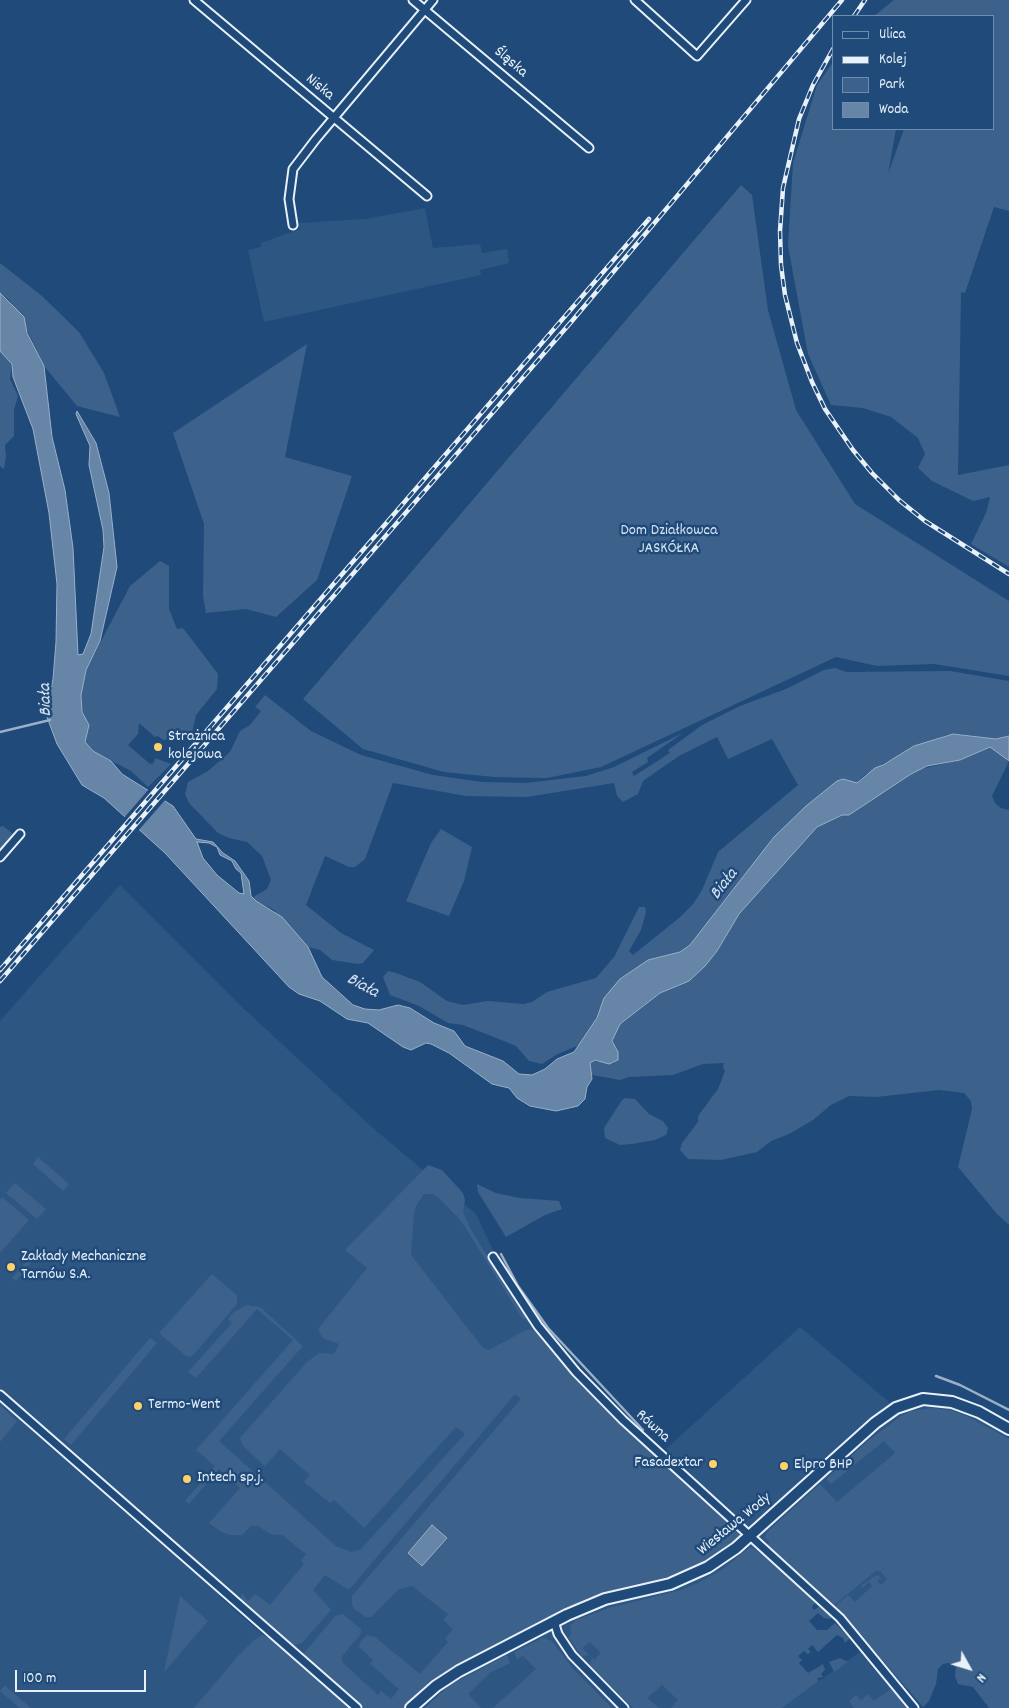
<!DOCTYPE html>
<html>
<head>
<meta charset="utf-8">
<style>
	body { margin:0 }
	#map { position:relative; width:1009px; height:1708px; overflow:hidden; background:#1f4a7a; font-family:Dekko,sans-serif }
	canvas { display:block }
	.legend { position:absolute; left:832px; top:15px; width:162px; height:115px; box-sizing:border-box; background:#1f4a7a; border:1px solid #6f8dac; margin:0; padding:6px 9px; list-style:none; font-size:15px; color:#e8f1f8 }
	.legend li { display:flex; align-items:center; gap:10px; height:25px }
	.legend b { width:25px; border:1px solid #6f8dac }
	.north { position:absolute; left:944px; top:1643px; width:50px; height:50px; -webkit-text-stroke:4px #1f4a7a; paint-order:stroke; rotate:129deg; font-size:14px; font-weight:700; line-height:20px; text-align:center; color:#e8f1f8 }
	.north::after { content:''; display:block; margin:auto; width:18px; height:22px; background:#e8f1f8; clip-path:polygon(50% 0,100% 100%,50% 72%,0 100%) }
	.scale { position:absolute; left:15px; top:1670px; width:131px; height:22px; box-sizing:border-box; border:2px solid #e8f1f8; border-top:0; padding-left:6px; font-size:15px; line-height:18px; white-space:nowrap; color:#e8f1f8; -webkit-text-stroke:4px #1f4a7a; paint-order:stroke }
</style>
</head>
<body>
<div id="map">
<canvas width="1009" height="1708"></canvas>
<ul class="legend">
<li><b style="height:6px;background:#1f4a7a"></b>Ulica</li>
<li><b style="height:6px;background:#e8f1f8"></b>Kolej</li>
<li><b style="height:14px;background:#3c628c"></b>Park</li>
<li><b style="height:14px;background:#6685a7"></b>Woda</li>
</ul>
<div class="north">N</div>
<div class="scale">100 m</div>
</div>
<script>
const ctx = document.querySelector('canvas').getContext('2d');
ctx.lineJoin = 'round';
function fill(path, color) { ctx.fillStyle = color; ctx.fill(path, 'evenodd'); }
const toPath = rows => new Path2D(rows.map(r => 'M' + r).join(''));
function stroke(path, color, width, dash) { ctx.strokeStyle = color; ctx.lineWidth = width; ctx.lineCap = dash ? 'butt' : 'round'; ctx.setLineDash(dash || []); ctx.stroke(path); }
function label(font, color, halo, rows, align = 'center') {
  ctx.font = font + ' Dekko,sans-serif'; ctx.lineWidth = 5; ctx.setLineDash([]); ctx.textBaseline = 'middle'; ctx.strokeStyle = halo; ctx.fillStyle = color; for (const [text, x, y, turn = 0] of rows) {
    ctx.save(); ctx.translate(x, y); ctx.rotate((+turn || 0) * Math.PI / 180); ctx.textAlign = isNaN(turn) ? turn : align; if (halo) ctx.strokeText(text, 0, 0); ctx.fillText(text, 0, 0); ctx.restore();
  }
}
fill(toPath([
	[425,208,433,248,480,244,482,253,507,249,509,263,480,270,481,275,264,322,248,250,261,247,261,243,300,229,298,223,365,219],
	[120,885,242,1007,374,1129,476,1214,492,1248,493,1257,520,1299,592,1388,458,1622,447,1651,397,1708,364,1708,227,1589,220,1597,347,1708,0,1708,0,1021],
	[800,1327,896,1408,941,1406,977,1418,1009,1437,1009,1563,975,1511,840,1618,807,1600,702,1708,425,1708,459,1671,570,1613,670,1584,728,1554,750,1534,666,1449],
	[861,1651,894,1687,865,1708,782,1708]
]), '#2e5683');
fill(toPath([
	[894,0,1009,0,1009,211,994,207,965,293,961,292,958,475,1009,465,1009,567,971,544,986,513,990,497,973,501,932,481,918,468,925,454,918,438,891,417,863,408,831,405,808,354,788,246,793,163,817,85,833,62,833,129,896,129,888,174,904,129,993,129,993,16,874,16],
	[741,185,752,195,768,310,796,410,855,504,1009,601,1009,676,934,664,877,666,836,657,601,767,547,778,494,777,444,772,363,749,303,699],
	[0,263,42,296,79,332,104,373,120,417,77,406,44,366,23,321,9,300,0,293],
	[307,344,285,457,352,476,317,580,276,617,246,609,206,613,203,596,204,524,173,433],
	[0,351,12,364,10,379,18,396,14,410,14,436,5,445,6,457,4,469,0,466],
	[160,561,169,566,169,609,177,629,183,628,218,674,217,689,196,715,191,737,163,740,158,736,155,737,139,723,138,734,128,745,150,764,154,763,155,758,171,764,148,787,131,771,93,751,85,742,89,725,82,712,81,695,86,670,130,586],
	[835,668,846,672,950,671,1009,681,1009,736,996,739,959,734,946,735,888,761,863,776,857,783,845,780,837,781,806,806,774,837,690,945,680,952,648,960,621,979,604,998,597,1018,581,1044,556,1055,542,1064,529,1061,516,1046,504,1041,463,1025,448,1023,419,1006,390,995,383,977,388,971,396,973,420,982,447,1001,463,1005,488,1001,523,1004,532,1002,547,992,596,978,614,957,639,907,645,907,646,912,641,930,629,951,633,955,679,918,693,904,702,890,718,852,798,785,772,739,728,759,717,737,679,756,643,781,638,794,623,802,617,796,614,783,527,797,466,796,393,783,365,859,355,867,349,867,325,856,306,905,341,933,374,950,363,963,358,964,332,960,320,950,308,947,274,910,256,901,253,898,255,896,267,889,271,880,262,856,247,842,229,838,218,833,189,803,185,794,188,782,208,771,230,752,240,731,250,725,261,711,255,707,265,695,311,731,361,755,433,775,482,782,525,783,586,776,614,767,683,733,647,758,648,762,632,772,634,776,670,753,668,750,702,725,740,706,786,689,824,670],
	[990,747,1006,758,1008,763,992,796,995,803,1001,808,1009,810,1009,1225,997,1214,958,1167,972,1109,971,1101,964,1093,939,1090,876,1097,849,1096,831,1105,813,1120,789,1134,771,1141,757,1152,721,1160,688,1159,680,1150,682,1143,698,1122,698,1116,718,1089,725,1071,723,1068,724,1063,703,1064,673,1075,629,1077,620,1080,592,1075,588,1066,593,1061,614,1063,618,1052,612,1041,620,1024,660,993,689,981,705,966,717,951,739,914,817,827,842,815,849,815,917,770,960,760],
	[3,826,13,834,0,852,0,827],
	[441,829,472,847,464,881,449,916,406,901,431,843],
	[625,1098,635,1099,649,1114,663,1121,668,1128,666,1135,655,1140,632,1144,620,1145,605,1138,604,1128,622,1100],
	[38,1157,69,1184,63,1191,33,1164],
	[428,1165,442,1170,463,1193,465,1200,463,1212,469,1226,519,1309,527,1316,525,1320,522,1318,462,1222,439,1198,432,1194,424,1194,416,1206,414,1214,411,1255,483,1348,489,1350,524,1331,531,1329,537,1332,738,1530,741,1535,714,1558,686,1572,649,1585,604,1593,582,1601,461,1662,431,1683,405,1708,364,1708,309,1661,304,1653,335,1616,343,1614,361,1629,360,1635,342,1656,342,1662,378,1695,381,1691,391,1699,399,1689,370,1664,373,1660,359,1647,360,1642,367,1635,375,1637,420,1674,448,1642,445,1639,453,1629,443,1620,448,1614,412,1586,398,1590,371,1617,366,1617,354,1609,352,1604,352,1596,521,1399,515,1394,349,1590,325,1575,313,1590,331,1610,302,1643,293,1645,241,1600,242,1593,248,1601,255,1594,270,1605,304,1564,301,1561,306,1554,282,1535,270,1534,258,1526,251,1526,242,1535,229,1535,220,1531,209,1523,240,1488,219,1469,189,1504,185,1501,215,1466,196,1450,293,1340,257,1309,196,1378,188,1372,232,1323,228,1319,234,1312,247,1305,260,1307,303,1346,219,1441,336,1546,351,1552,361,1549,465,1434,456,1427,364,1528,334,1500,330,1503,304,1482,310,1475,280,1449,265,1466,243,1446,240,1438,306,1363,319,1353,334,1354,339,1344,323,1338,318,1329,367,1268,345,1250],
	[15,1183,46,1209,37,1219,6,1193],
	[477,1184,496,1193,520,1198,559,1201,562,1209,545,1215,506,1237,478,1192],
	[2,1197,29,1220,0,1253,0,1200],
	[31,1256,34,1259,16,1281,12,1278],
	[212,1274,237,1295,237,1304,195,1353,191,1357,186,1356,159,1333],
	[150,1338,157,1343,71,1445,64,1439],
	[0,1405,17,1421,0,1442],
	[932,1408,951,1410,967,1416,1009,1439,1009,1708,989,1708,973,1687,958,1684,955,1676,956,1667,949,1663,943,1664,938,1669,936,1684,929,1701,923,1707,835,1606,848,1595,855,1602,872,1586,869,1582,862,1588,861,1586,873,1577,878,1575,881,1578,877,1581,881,1585,887,1579,880,1571,876,1571,834,1605,767,1545,770,1542,765,1537,767,1532,820,1484,837,1502,895,1453,884,1441,831,1484,826,1479,868,1441,901,1416,911,1411],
	[750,1547,760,1552,763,1550,817,1599,812,1607,814,1610,823,1604,834,1615,830,1619,824,1618,818,1613,809,1621,817,1630,827,1630,835,1623,850,1638,845,1643,843,1638,837,1635,818,1652,812,1645,808,1649,811,1652,808,1654,804,1651,798,1656,802,1660,799,1663,808,1673,823,1664,825,1670,821,1674,823,1677,817,1678,819,1681,782,1708,671,1708,678,1700,662,1685,647,1698,659,1708,633,1708,590,1665,592,1658,594,1660,601,1653,590,1642,582,1648,589,1655,582,1656,568,1637,571,1635,570,1626,576,1620,609,1608,681,1590,698,1583,723,1569],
	[180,1596,208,1621,164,1672],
	[262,1635,269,1637,351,1708,194,1708,238,1656,253,1641],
	[543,1638,552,1641,574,1670,612,1708,493,1708,536,1669,523,1656,517,1659,514,1652],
	[507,1655,510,1663,491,1672,468,1694,481,1708,424,1708,450,1685],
	[840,1658,848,1662,834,1672,829,1662],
	[5,1685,5,1686,31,1708,20,1708,0,1691],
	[894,1687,912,1708,854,1708,849,1701,856,1695,861,1700,868,1694,874,1701]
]), '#3c628c');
const water = toPath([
	[0,293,24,317,27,333,44,366,52,437,65,490,73,548,78,655,83,654,91,634,104,547,103,530,89,465,90,446,76,414,77,411,96,443,109,493,117,567,100,641,86,670,81,695,82,712,89,725,85,742,93,751,111,761,122,774,173,806,196,839,213,842,223,853,235,861,249,881,251,896,256,901,282,917,308,947,322,977,353,1005,365,1009,379,1010,398,1005,410,1008,434,1023,454,1031,465,1046,503,1061,519,1074,532,1075,545,1069,557,1059,574,1052,597,1018,604,998,620,979,648,960,680,952,690,945,774,837,806,806,837,781,843,779,857,783,875,768,883,765,914,746,953,734,996,739,1009,736,1009,761,990,747,960,760,927,766,911,774,849,815,842,815,817,827,739,914,717,951,705,966,689,981,660,993,620,1024,612,1041,618,1052,618,1060,609,1064,595,1060,590,1063,592,1079,587,1087,585,1099,578,1106,556,1111,530,1106,517,1098,509,1088,492,1084,449,1053,431,1044,426,1043,411,1050,403,1047,368,1023,347,1019,320,1001,299,994,289,987,165,853,104,798,82,785,57,744,44,709,49,700,53,679,56,642,57,584,49,513,33,429,13,377,12,364,0,351,0,293],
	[197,842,209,843,217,847,220,855,232,861,236,869,241,873,244,894,239,893,217,875,203,858,197,842],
	[432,1525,447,1538,422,1566,408,1553,432,1525]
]);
fill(water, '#6685a7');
stroke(water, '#9ab0c7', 1);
fill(toPath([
	[149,789,167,798,137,832,123,819]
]), '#1f4a7a');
stroke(toPath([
	[0,732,50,720],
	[501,1254,518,1286,548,1328,643,1430],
	[936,1376,960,1385,1009,1410]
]), '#9ab0c7', 2.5);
const street = toPath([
	[194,0,427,196],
	[413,0,589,148],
	[635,0,697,56,746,0],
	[293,225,289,199,293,169,316,139,433,0],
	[0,857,20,834],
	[493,1257,538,1326,576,1372,623,1420,840,1618,914,1708],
	[0,1395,357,1708],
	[554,1621,558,1634,572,1655,624,1708]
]);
const secondary = toPath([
	[411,1708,436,1686,459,1671,567,1615,605,1599,670,1584,708,1567,736,1548,875,1423,896,1408,923,1399,952,1402,979,1412,1009,1429]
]);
stroke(street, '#e8f1f8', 11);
stroke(secondary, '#e8f1f8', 14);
stroke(street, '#1f4a7a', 7);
stroke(secondary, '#1f4a7a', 10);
const rail = toPath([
	[854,16,865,0],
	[833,49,813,85,799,119,783,188,780,231,781,265,785,295,797,343,812,382,825,409,853,450,872,473,899,500,925,521,1009,574],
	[0,970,649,219],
	[0,981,572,321,842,0]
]);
stroke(rail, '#e8f1f8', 4.5);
stroke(rail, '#1f4a7a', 2.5, [8]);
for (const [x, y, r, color] of [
	[158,747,5,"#ffd166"],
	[11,1267,5,"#ffd166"],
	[138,1406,5,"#ffd166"],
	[713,1464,5,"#ffd166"],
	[784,1466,5,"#ffd166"],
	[187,1479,5,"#ffd166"]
]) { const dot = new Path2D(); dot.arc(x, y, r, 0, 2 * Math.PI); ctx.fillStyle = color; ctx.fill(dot); stroke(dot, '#1f4a7a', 2); }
label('16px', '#e8f1f8', '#1f4a7a', [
	["Śląska",510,63,40],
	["Niska",319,88,40],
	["Równa",652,1427,42],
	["Wiesława Wody",735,1525,-39]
]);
label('16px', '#d7e3ed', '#1f4a7a', [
	["Dom Działkowca",669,532],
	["JASKÓŁKA",669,550]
]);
label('16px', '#e8f1f8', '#1f4a7a', [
	["Strażnica",168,738],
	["kolejowa",168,756],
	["Zakłady Mechaniczne",21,1258],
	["Tarnów S.A.",21,1276],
	["Termo-Went",148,1406],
	["Fasadextar",703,1464,"right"],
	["Elpro BHP",794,1466],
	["Intech sp.j.",197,1479]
], 'left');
label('italic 18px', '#d4e1ec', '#1f4a7a', [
	["Biała",47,700,-92],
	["Biała",725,885,-52],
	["Biała",362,987,28]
]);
</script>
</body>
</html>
